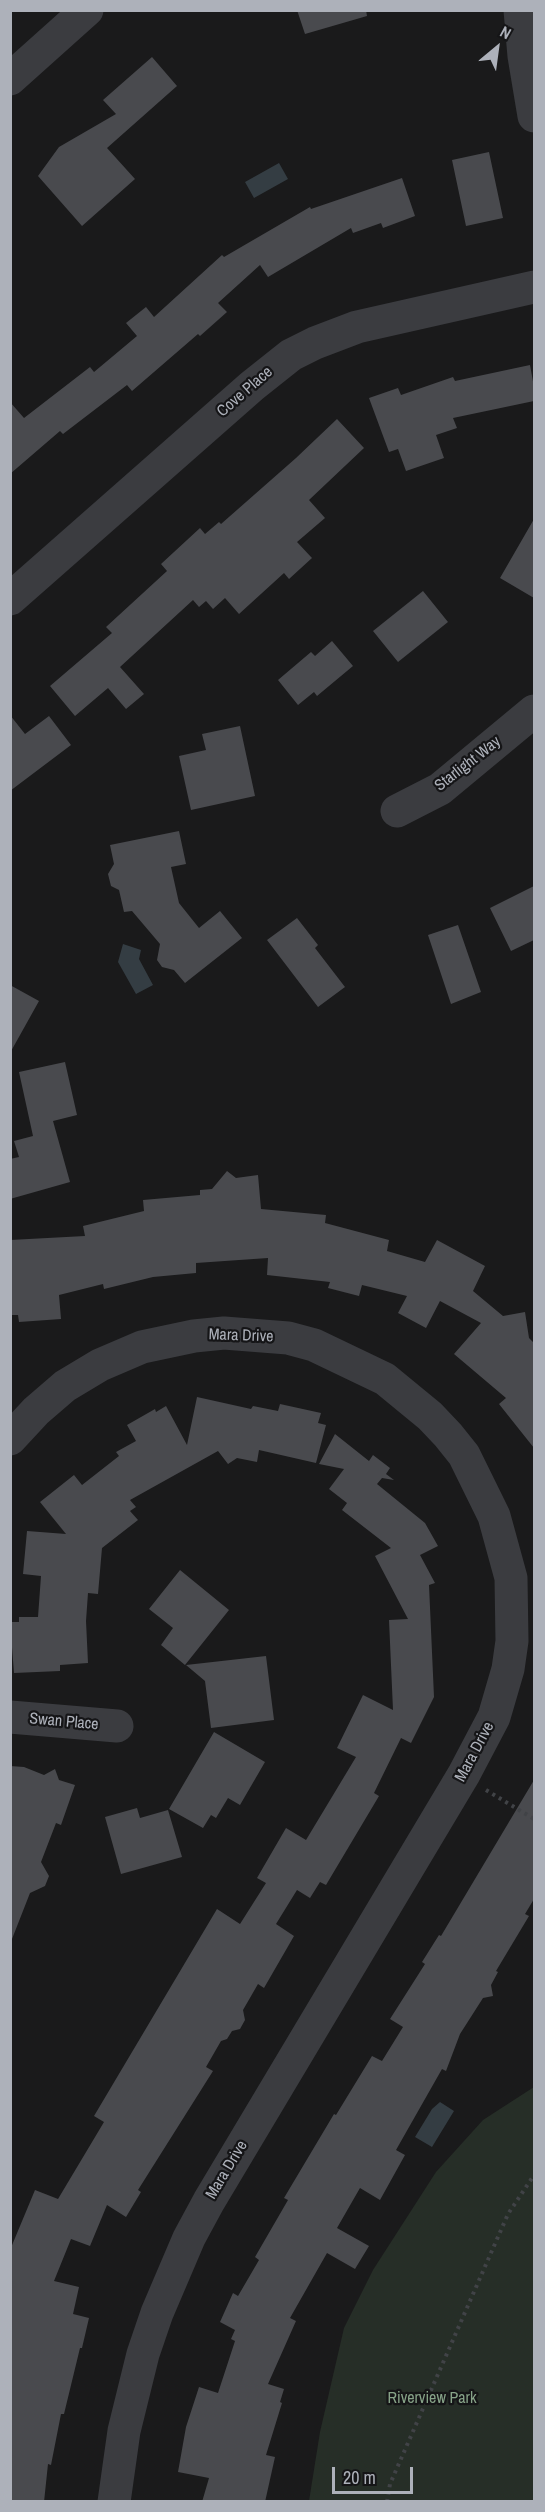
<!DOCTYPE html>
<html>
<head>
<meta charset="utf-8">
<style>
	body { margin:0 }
	#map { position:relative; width:545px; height:2512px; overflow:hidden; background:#1a1a1b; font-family:"Archivo Narrow",sans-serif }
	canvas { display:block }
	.frame { position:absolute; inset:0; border:12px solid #adb1ba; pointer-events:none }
	.north { position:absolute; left:467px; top:18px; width:60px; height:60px; -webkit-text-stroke:4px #151517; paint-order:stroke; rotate:29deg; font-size:16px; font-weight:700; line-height:24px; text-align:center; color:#adb1ba }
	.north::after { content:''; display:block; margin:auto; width:21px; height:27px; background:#adb1ba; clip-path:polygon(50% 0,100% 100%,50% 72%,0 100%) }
	.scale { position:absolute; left:332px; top:2467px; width:81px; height:27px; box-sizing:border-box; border:3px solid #adb1ba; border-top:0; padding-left:8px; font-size:18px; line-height:21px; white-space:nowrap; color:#adb1ba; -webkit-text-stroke:4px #151517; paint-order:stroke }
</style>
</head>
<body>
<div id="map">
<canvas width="545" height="2512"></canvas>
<div class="frame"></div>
<div class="north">N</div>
<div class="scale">20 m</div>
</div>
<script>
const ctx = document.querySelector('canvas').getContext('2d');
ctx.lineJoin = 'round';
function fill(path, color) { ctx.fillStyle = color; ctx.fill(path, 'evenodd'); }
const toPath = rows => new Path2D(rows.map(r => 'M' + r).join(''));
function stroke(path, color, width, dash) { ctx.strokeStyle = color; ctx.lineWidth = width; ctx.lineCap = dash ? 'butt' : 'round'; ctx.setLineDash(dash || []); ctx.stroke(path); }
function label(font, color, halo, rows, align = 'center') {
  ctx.font = font + ' "Archivo Narrow",sans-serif'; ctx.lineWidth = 4.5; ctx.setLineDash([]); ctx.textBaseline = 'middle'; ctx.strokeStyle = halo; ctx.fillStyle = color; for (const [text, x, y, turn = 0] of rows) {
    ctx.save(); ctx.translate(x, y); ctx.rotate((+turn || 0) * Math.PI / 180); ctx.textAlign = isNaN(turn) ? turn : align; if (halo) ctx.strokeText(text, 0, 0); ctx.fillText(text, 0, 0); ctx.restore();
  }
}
fill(toPath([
	[534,2087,534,2501,309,2501,320,2432,344,2328,373,2270,436,2172,483,2120]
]), '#262e27');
fill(toPath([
	[279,163,288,179,254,198,245,182],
	[123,944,141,950,139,959,153,985,136,994,118,962],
	[440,2102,454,2111,432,2147,415,2137,432,2109]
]), '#343d43');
fill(toPath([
	[297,10,366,10,367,16,305,34],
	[152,57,177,86,107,148,135,179,82,226,38,176,59,147,116,114,103,100],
	[489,152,503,218,466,226,452,160],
	[402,178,415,216,383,228,381,223,353,233,351,228,268,277,260,265,218,303,227,312,200,336,198,334,132,391,127,385,63,434,60,431,10,474,10,402,24,418,90,367,94,372,137,336,126,323,146,307,154,317,222,255,224,257,310,207,311,209],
	[530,365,534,387,534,401,453,418,457,428,436,435,444,458,406,471,398,449,389,452,369,398,398,388,401,395,453,377,455,381],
	[337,419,364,448,309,500,325,518,297,542,312,558,289,579,284,573,239,614,225,598,213,609,206,601,199,607,193,600,120,667,144,694,126,709,108,688,75,716,50,686,112,633,106,627,167,571,161,564,200,528,205,534,219,522,221,524,296,458],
	[534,519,534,598,500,578],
	[423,591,448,622,398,662,373,631],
	[332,641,353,666,317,696,314,692,298,705,278,680,311,652,315,656],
	[10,715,25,734,49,716,71,745,10,791],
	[240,726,255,796,191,810,179,756,206,750,202,734],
	[179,831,186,864,171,867,179,903,199,928,220,911,242,938,185,983,174,970,162,967,157,960,160,944,132,911,124,912,119,890,111,886,108,874,114,864,110,845],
	[534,886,534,940,511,951,490,908],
	[297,918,318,945,315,948,345,987,318,1007,267,940],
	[458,925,481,992,451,1004,428,935],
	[10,985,39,1001,10,1053],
	[65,1062,77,1115,53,1121,70,1182,10,1199,10,1159,19,1157,14,1141,33,1136,19,1072],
	[227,1171,236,1178,258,1175,261,1209,326,1215,325,1223,389,1240,387,1251,425,1262,437,1240,485,1266,473,1291,503,1316,525,1312,529,1338,534,1343,534,1448,499,1404,506,1398,454,1354,481,1323,440,1301,426,1328,398,1313,407,1296,362,1285,359,1296,328,1288,330,1282,267,1275,268,1258,196,1263,196,1273,153,1277,104,1289,103,1284,59,1295,61,1319,19,1322,18,1315,10,1315,10,1240,85,1236,83,1226,144,1211,143,1200,200,1195,200,1190,212,1189],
	[197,1397,251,1409,253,1406,278,1411,280,1404,321,1413,318,1423,326,1425,316,1463,259,1450,257,1462,237,1458,228,1464,218,1451,130,1500,136,1507,130,1511,138,1520,102,1548,98,1594,88,1593,86,1621,88,1663,60,1665,60,1671,14,1673,10,1622,19,1622,19,1617,38,1617,41,1576,23,1574,27,1531,66,1534,40,1502,74,1475,82,1485,119,1456,116,1452,136,1441,127,1425,155,1409,156,1412,166,1406,187,1445],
	[335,1434,369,1461,373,1455,390,1468,386,1474,394,1480,382,1478,377,1484,425,1523,438,1546,420,1555,435,1583,429,1585,434,1697,411,1743,401,1738,374,1793,379,1796,326,1885,320,1882,310,1898,297,1890,276,1924,294,1936,264,1988,258,1984,243,2010,245,2020,240,2029,232,2031,227,2039,221,2041,206,2067,213,2071,138,2190,141,2192,126,2217,107,2205,90,2246,71,2239,54,2281,79,2287,73,2314,89,2318,82,2348,80,2348,64,2414,61,2414,51,2465,48,2464,44,2502,10,2502,10,2250,35,2190,58,2199,104,2122,94,2116,217,1909,240,1924,266,1883,257,1878,286,1828,306,1840,356,1757,337,1748,363,1695,393,1710,389,1620,408,1619,375,1556,391,1548,342,1510,347,1503,329,1489,344,1469,319,1464],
	[180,1570,229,1610,185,1665,161,1645,173,1628,149,1609],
	[266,1656,274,1720,211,1728,205,1681,186,1665],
	[214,1732,265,1762,240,1805,228,1798,216,1818,211,1815,203,1828,169,1809],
	[10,1766,24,1767,44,1775,55,1769,59,1780,75,1785,61,1825,56,1823,41,1862,49,1876,45,1886,30,1893,12,1939],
	[534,1780,534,1899,525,1914,529,1916,496,1971,498,1972,491,1985,493,1996,483,1998,460,2034,446,2071,442,2069,396,2150,405,2155,380,2200,360,2188,337,2228,369,2246,355,2269,327,2253,290,2318,296,2321,268,2384,284,2389,280,2402,282,2403,266,2455,275,2457,265,2502,202,2502,209,2478,178,2472,186,2427,199,2387,218,2393,235,2341,231,2339,235,2330,220,2322,233,2293,238,2296,259,2260,255,2257,288,2200,284,2198,334,2114,336,2115,372,2056,382,2061,403,2027,390,2019,425,1964,422,1962,439,1935,441,1936],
	[137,1808,140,1818,168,1810,182,1857,121,1874,105,1817]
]), '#494a4e');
stroke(toPath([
	[486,1790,534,1819],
	[387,2502,390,2484,508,2214,534,2175]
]), '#414347', 4, [3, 4.5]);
stroke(toPath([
	[520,10,524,56,534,116],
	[10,79,87,10],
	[10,599,252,386,291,355,315,343,357,327,534,287],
	[397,811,440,789,534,711],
	[10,1439,36,1411,65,1386,100,1365,142,1347,194,1336,224,1333,288,1338,314,1345,385,1379,430,1416,448,1435,464,1455,494,1516,511,1578,512,1641,508,1669,494,1717,464,1774,209,2201,189,2238,157,2313,143,2354,124,2431,114,2502],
	[10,1717,117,1726]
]), '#3b3c40', 33);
label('16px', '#adb1ba', '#151517', [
	["Cove Place",245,392,-41],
	["Starlight Way",468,764,-38],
	["Mara Drive",241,1336,2],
	["Swan Place",64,1722,5],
	["Mara Drive",475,1752,-62],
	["Mara Drive",227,2170,-59]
]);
label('16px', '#87a388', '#151517', [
	["Riverview Park",432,2399]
]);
</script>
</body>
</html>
